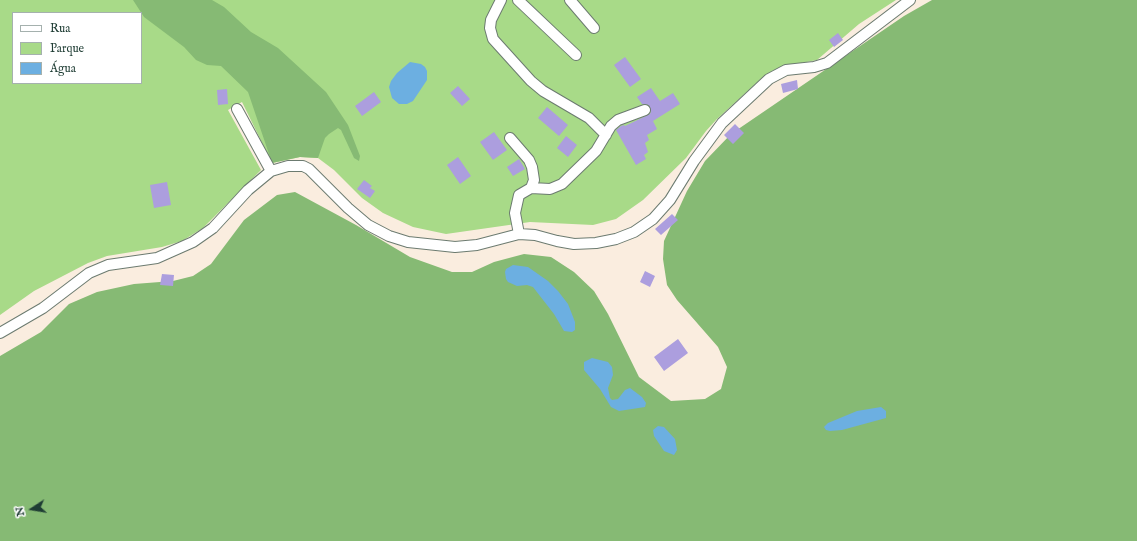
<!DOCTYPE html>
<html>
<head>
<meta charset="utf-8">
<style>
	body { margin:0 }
	#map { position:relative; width:1137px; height:541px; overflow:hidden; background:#faeddf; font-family:"IM FELL English",serif }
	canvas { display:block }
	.legend { position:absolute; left:12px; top:12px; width:130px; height:72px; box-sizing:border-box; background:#fff; border:1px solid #a5b1ae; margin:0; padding:5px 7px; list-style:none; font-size:12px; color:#1f3d34 }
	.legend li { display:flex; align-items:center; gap:8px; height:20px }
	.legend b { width:20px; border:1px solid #a5b1ae }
	.north { position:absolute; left:12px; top:489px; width:40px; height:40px; -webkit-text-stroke:3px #fff; paint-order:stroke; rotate:258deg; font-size:11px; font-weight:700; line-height:16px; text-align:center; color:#1f3d34 }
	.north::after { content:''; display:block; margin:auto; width:14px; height:18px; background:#1f3d34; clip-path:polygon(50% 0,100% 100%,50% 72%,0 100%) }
</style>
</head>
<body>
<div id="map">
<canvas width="1137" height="541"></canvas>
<ul class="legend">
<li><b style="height:5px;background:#fff"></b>Rua</li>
<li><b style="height:11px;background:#a8da88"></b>Parque</li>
<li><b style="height:11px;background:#6cafe1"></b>Água</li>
</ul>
<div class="north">N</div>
</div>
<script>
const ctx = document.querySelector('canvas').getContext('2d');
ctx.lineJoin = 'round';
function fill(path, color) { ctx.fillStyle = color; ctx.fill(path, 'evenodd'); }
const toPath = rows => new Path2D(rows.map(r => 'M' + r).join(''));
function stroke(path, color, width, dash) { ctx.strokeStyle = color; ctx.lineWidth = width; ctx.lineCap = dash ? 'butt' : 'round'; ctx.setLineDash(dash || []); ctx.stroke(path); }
fill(toPath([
	[0,0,896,0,859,24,817,60,786,66,772,71,763,77,717,119,706,131,686,158,643,200,616,219,593,225,530,222,446,234,413,227,383,213,362,198,334,170,318,158,300,157,272,163,242,102,228,110,261,170,203,228,182,241,162,247,107,256,88,263,34,291,0,315],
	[13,13,141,13,141,83,13,83]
]), '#a8da88');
fill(toPath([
	[133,0,212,0,224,7,251,32,278,48,326,92,348,125,360,156,359,161,354,158,341,130,338,128,329,134,325,138,318,158,300,157,272,163,248,92,221,66,207,65,196,60,184,47,144,17],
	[932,0,1137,0,1137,541,0,541,0,356,41,332,69,304,97,292,134,284,173,281,193,276,211,264,244,220,277,195,295,192,356,225,410,257,452,272,472,272,494,262,524,254,551,257,574,272,594,291,608,314,639,377,671,401,705,399,721,389,727,367,718,347,677,300,667,285,663,259,664,241,687,191,705,161,731,134,904,16]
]), '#86ba74');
fill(toPath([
	[410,62,421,64,425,67,427,71,427,80,413,101,407,104,399,104,392,98,389,87,391,81,397,73],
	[513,265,528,267,548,281,558,291,568,304,575,322,575,330,572,332,564,331,554,314,533,287,527,285,517,286,508,282,506,279,505,272,506,269],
	[592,358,608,362,612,367,613,375,608,388,610,398,612,400,618,399,625,390,630,388,642,397,646,403,645,407,619,411,611,407,600,389,584,370,584,362],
	[881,407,886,411,886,418,842,430,830,431,826,430,824,427,828,423,857,411],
	[658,426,664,427,675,439,677,450,674,455,664,451,654,436,653,430]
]), '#6cafe1');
fill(toPath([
	[838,33,843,40,834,47,829,40],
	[625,57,641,79,630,87,614,65],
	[797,80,798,89,783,93,781,84],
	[458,86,470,99,462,106,450,93],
	[651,88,660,101,673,93,680,104,653,121,657,129,647,135,649,140,645,143,648,152,644,155,646,159,636,165,616,130,621,126,624,125,625,126,650,114,651,111,649,105,642,104,637,97],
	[227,89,228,104,218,105,217,90],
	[374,92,381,102,362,116,355,106],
	[547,107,568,125,559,136,538,118],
	[735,124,744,133,733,144,724,135],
	[494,132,507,150,493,160,480,142],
	[566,136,577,145,568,157,557,148],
	[458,157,471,176,460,184,447,165],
	[519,159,525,169,513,176,507,167],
	[364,180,372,186,370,188,375,191,370,198,357,189],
	[167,182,171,205,154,208,150,185],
	[672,214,678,220,661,235,655,229],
	[645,271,655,276,650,287,640,282],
	[162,274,174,275,173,286,160,285],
	[678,339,688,353,664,371,654,357]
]), '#ac9ede');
const minor = toPath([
	[501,0,491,20,490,28,493,39,531,81,543,91,589,118,606,135],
	[518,0,576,55],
	[570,0,594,28],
	[237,109,271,171],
	[510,138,529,160,532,167,534,180,531,188],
	[519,234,515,213,519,195,531,188,550,189,562,184,596,151,611,126,618,120,645,110],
	[0,333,43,308,89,273,108,265,157,258,193,242,213,228,248,190,271,171,288,166,303,166,309,169,348,208,368,225,389,236,408,242,455,247,477,245,519,234,535,235,557,241,574,244,596,243,616,239,634,232,653,219,670,200,694,161,722,123,769,79,786,70,814,67,827,63,910,0]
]);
stroke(minor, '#6c7b70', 12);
stroke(minor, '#fff', 10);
</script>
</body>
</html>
